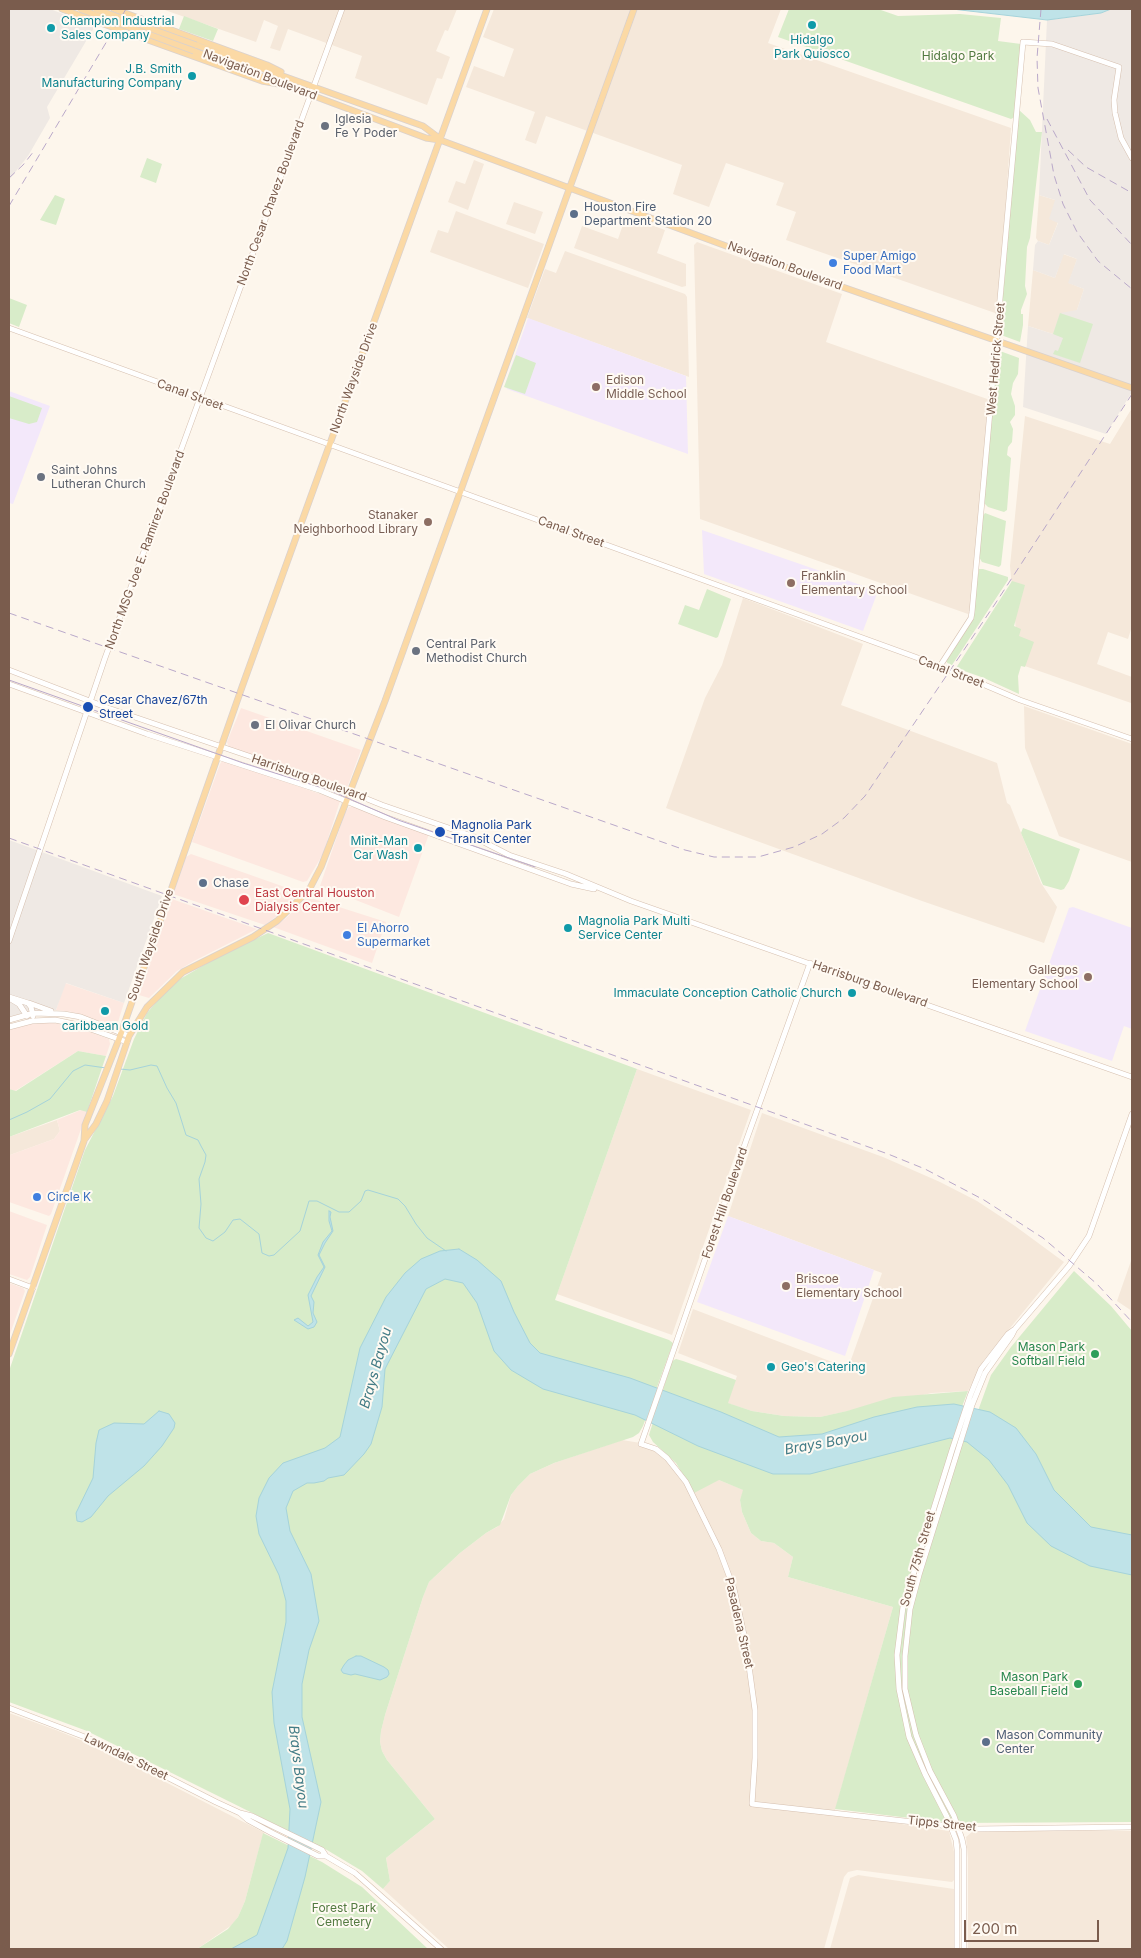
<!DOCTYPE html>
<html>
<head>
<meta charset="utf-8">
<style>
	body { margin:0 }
	#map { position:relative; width:1141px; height:1958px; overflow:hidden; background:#fdf6ec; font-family:Inter,sans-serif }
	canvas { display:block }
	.frame { position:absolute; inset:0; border:10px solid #7a5c4d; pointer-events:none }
	.scale { position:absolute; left:964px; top:1920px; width:135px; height:22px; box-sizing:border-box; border:2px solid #7a5c4d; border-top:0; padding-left:6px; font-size:15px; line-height:18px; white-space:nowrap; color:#7a5c4d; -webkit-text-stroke:4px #fffaf3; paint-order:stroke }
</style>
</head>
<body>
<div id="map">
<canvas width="1141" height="1958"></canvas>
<div class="frame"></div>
<div class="scale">200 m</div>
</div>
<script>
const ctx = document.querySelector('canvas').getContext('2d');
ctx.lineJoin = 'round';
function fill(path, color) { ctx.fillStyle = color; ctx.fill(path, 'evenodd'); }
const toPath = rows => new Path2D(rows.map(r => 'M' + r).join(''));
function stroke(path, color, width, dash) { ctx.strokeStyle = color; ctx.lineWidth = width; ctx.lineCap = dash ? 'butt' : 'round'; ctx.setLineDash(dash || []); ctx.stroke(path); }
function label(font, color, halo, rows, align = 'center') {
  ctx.font = font + ' Inter,sans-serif'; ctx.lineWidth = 4; ctx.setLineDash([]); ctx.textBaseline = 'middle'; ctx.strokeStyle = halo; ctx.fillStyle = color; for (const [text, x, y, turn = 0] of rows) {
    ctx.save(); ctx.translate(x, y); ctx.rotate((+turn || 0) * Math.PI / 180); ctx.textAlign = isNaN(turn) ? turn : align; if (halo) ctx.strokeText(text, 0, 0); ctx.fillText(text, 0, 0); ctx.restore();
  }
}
fill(toPath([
	[162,9,457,9,448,31,445,30,436,51,450,57,442,79,437,78,427,105,355,78,362,56,288,29,280,51,270,48,278,26,264,20,256,42],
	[494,9,781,9,768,43,1011,128,998,314,786,240,796,212,776,205,784,183,726,163,709,207,673,194,682,165,546,116,536,144,525,140,535,112,466,87,474,66,504,77,514,49,483,37],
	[474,160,484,164,468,210,448,202,456,181,465,184],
	[1039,195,1055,200,1058,222,1049,245,1038,241,1036,238],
	[514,202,543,212,535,234,506,224],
	[456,211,544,244,528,288,430,252,438,230,448,233],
	[626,216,665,230,657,253,686,264,686,286,682,287,574,248,582,226,618,239],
	[697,242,842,294,826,342,990,400,971,611,968,614,700,519,694,245],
	[565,251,685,294,687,297,689,377,527,318,545,269,556,273],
	[1063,254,1077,259,1069,283,1084,289,1077,310,1053,334,1028,326,1033,270,1055,278],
	[1132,408,1132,626,1128,639,1108,632,1097,664,1132,677,1131,703,1019,664,1010,566,1025,416,1110,444],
	[743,598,863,644,841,705,997,763,1007,803,1010,805,1041,883,1057,907,1044,943,922,901,666,808,705,698,722,665],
	[1024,706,1132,744,1132,862,1059,836,1025,748],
	[637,1069,751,1110,672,1335,557,1294],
	[762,1113,883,1157,940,1182,977,1201,1015,1226,1064,1262,984,1360,968,1391,932,1393,820,1417,784,1416,752,1411,727,1403,737,1376,678,1353,693,1309,848,1368,882,1273,728,1216],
	[57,1120,60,1131,54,1139,10,1155,9,1160,9,1137],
	[1132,1258,1132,1311,1117,1301],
	[622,1440,653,1445,669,1455,683,1474,719,1480,744,1490,740,1500,742,1512,751,1533,761,1541,774,1543,793,1557,788,1577,893,1607,834,1814,949,1831,955,1856,956,1878,952,1882,857,1870,848,1872,844,1877,824,1949,449,1949,383,1889,390,1881,386,1858,435,1819,387,1760,382,1751,380,1742,381,1731,385,1715,423,1597,429,1582,460,1553,486,1533,497,1527,504,1519,511,1495,518,1486,530,1474,554,1463],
	[9,1713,56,1730,93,1745,265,1833,263,1834,245,1901,238,1917,232,1925,197,1949,9,1949],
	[1026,1831,1132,1831,1132,1949,968,1949,968,1858,966,1837,972,1832],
	[858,1875,954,1889,955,1890,956,1949,830,1949,850,1878]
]), '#f5e8da');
fill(toPath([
	[241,708,361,750,347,788,229,748,227,742],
	[223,760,340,801,323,854,307,881,303,882,192,842,220,764],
	[349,807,354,807,429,834,399,917,320,886,345,813],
	[191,854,296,891,299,893,278,915,265,925,173,894,186,857],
	[172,899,257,929,194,961,177,971,149,998,139,995],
	[306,899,314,899,386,922,372,963,273,927,285,919],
	[65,983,124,1003,117,1025,112,1026,72,1012,56,1010],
	[45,1022,71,1025,109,1039,110,1044,106,1056,78,1051,15,1091,9,1089,9,1030,25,1025],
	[81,1110,87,1112,51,1214,49,1216,9,1202,9,1160,10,1155,54,1139,60,1131,57,1120],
	[9,1211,47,1225,30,1277,27,1280,9,1274],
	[9,1283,23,1288,25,1291,9,1337]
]), '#fde8e0');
fill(toPath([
	[9,9,50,9,95,26,47,107,50,118,28,156,9,180],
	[1111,9,1132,9,1132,392,1106,434,1023,407,1028,326,1053,334,1060,313,1077,310,1084,289,1068,283,1077,259,1064,254,1055,278,1033,270,1035,245,1038,241,1049,245,1058,223,1049,219,1055,200,1039,195,1047,20,1101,13],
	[9,840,162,896,124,1003,66,983,56,1010,31,1011,9,1017]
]), '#efe9e4');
fill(toPath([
	[528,318,686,376,688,454,507,389,505,384],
	[9,391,50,406,13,504,9,503],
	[702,530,878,591,863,631,704,574],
	[1073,907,1132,928,1132,1029,1124,1026,1112,1061,1025,1031,1069,908],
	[728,1216,874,1270,845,1356,697,1302]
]), '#f3e8fa');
fill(toPath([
	[789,9,878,9,898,16,960,14,1001,18,998,41,1021,44,1015,117,1011,119,778,37],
	[184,16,218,29,213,41,179,29],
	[1019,110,1030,120,1036,132,1042,132,1030,238,1027,247,1025,286,1027,294,1021,310,1021,314,1023,314,1023,325,1020,342,1001,335,1000,330],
	[147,158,162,164,156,183,140,177],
	[55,195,65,199,56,225,40,220],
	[9,298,27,305,19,327,9,323],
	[1060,313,1093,324,1080,363,1053,354,1055,350,1058,351,1063,338,1053,334],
	[1000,351,1019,358,1018,374,1013,383,1011,394,1015,406,1015,415,1010,422,1013,429,1012,442,1008,447,1007,455,1011,458,1007,510,1004,512,988,507,984,503,997,354],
	[516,355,536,363,525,394,504,387],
	[9,396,42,408,37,422,29,424,9,418],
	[985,513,1006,521,1001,565,999,567,982,562,979,557,983,516],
	[979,569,983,569,1008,577,1008,580,952,665,949,665,946,661,970,624],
	[1012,581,1025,585,1014,626,1021,629,1019,636,1034,642,1025,667,1021,666,1018,676,1019,694,984,678,956,668],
	[707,589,731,599,718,637,716,638,678,624,685,605,699,610],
	[1023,828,1080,849,1069,881,1064,889,1061,890,1043,885,1021,833],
	[268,933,637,1069,555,1300,669,1340,673,1343,643,1426,639,1433,633,1437,554,1463,530,1474,518,1486,511,1495,500,1525,486,1533,460,1553,429,1582,423,1597,385,1715,381,1731,380,1742,382,1751,387,1760,435,1819,386,1858,390,1881,383,1889,362,1871,327,1850,87,1731,9,1702,9,1371,85,1150,113,1096,134,1039,147,1013,164,993,180,979,218,957],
	[78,1051,106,1056,87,1112,80,1110,9,1137,9,1089,16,1091],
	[1074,1271,1111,1306,1132,1331,1132,1822,951,1823,835,1809,893,1607,788,1577,793,1557,774,1543,761,1541,751,1533,742,1512,740,1500,743,1490,719,1480,694,1493,676,1463,653,1442,649,1435,672,1361,676,1359,683,1361,736,1380,728,1403,752,1411,784,1416,820,1417,847,1411,893,1397,968,1391,950,1438,967,1441,991,1375,1011,1347],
	[263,1833,322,1862,362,1887,428,1949,197,1949,228,1929,238,1917,245,1901]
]), '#d8ecc9');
const water = toPath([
	[952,9,1111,9,1101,13,1047,20,952,9],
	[329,1211,331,1212,330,1217,333,1231,325,1243,319,1255,325,1267,311,1296,314,1302,313,1313,317,1322,314,1327,308,1329,294,1320,298,1318,308,1326,313,1322,308,1295,317,1277,324,1267,318,1255,323,1242,332,1231,329,1221,329,1211],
	[459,1249,477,1260,501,1281,514,1312,530,1343,540,1353,630,1378,721,1412,779,1437,822,1434,874,1417,917,1407,954,1404,990,1412,1016,1428,1036,1454,1054,1490,1091,1527,1132,1535,1132,1575,1090,1566,1051,1546,1027,1523,1008,1485,989,1460,967,1442,950,1438,810,1474,773,1474,698,1446,635,1415,543,1389,511,1370,494,1351,477,1303,463,1283,445,1279,426,1289,385,1369,382,1407,371,1444,364,1454,344,1475,328,1478,324,1481,314,1483,307,1483,293,1491,286,1508,290,1531,311,1574,319,1621,309,1650,302,1684,302,1717,321,1802,305,1877,287,1941,282,1949,231,1949,257,1935,288,1848,290,1809,274,1723,272,1692,286,1622,286,1601,279,1575,259,1534,256,1516,259,1498,269,1478,283,1463,325,1448,340,1437,360,1348,386,1297,405,1273,421,1259,440,1251,459,1249],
	[159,1411,169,1414,175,1423,174,1428,162,1446,144,1466,108,1496,91,1517,82,1522,77,1521,76,1513,93,1478,96,1443,99,1430,114,1423,144,1424,159,1411],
	[356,1656,361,1656,384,1667,388,1670,389,1674,387,1677,380,1680,355,1674,351,1675,343,1673,341,1670,344,1665,348,1660,356,1656]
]);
fill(water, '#bfe3e8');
stroke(water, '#a5d3da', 1);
stroke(toPath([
	[120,1069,130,1070,151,1065,157,1066,167,1088,176,1103,186,1135,198,1140,201,1146,206,1155,205,1162,199,1179,201,1204,199,1228,206,1238,213,1241,225,1232,233,1220,240,1219,259,1234,262,1253,269,1256,274,1255,300,1231,309,1201,317,1201,339,1212,349,1212,361,1201,365,1191,368,1190,398,1199,405,1206,416,1224,427,1238,446,1251],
	[9,1120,27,1112,50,1099,73,1071,85,1065,106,1068]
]), '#a5d3da', 1);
const secondary = toPath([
	[9,328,940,666,1020,700,1132,739],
	[940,666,971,618,972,612,1023,42,1052,44,1119,67,1114,100,1115,113,1121,138,1132,158],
	[9,670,108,708,325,782,382,805,472,836,509,855,566,874,631,901,1132,1077],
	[9,684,147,734,319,790,385,817,571,884,594,889],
	[9,941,105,658,342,9],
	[810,963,746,1141,641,1444,656,1449,667,1458,686,1482,719,1549,734,1589,746,1644,755,1710,755,1758,752,1804,976,1829,1132,1827],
	[9,997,28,1003,31,1007,33,1016],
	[9,998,19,1004,27,1016],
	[29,1003,51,1011],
	[9,1020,34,1013,64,1014,81,1017,129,1036],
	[9,1027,32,1021,55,1020,79,1025,127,1042],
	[9,1279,33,1288],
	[9,1708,98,1742,216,1802,240,1813,252,1816,322,1850,326,1856],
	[240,1813,248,1820,272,1833,318,1856,326,1856,355,1873,441,1949],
	[957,1949,957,1850,956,1840,947,1817,925,1774,909,1737,899,1689,897,1655,903,1607,952,1450,970,1396,981,1369,1008,1334,1015,1329,1069,1266,1089,1236,1132,1114],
	[964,1949,964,1849,962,1839,954,1816,930,1771,916,1735,905,1689,905,1656,910,1609,919,1575,972,1405,985,1373,1012,1335,1015,1329]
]);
const primary = toPath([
	[62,9,262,81,279,84],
	[114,9,267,65,281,72],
	[196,45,423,126,439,138],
	[194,51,426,138,440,140,745,253,1132,388],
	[85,1139,96,1124,107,1101,129,1036,147,1007,183,972,253,937,277,921,309,890,321,867,385,701,634,9],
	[9,1354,84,1141,85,1125,119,1039,242,687,487,9]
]);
stroke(secondary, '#d6c0b0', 6);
stroke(primary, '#dad1cd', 7);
stroke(secondary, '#fff', 5);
stroke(primary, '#fbd9a5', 5.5);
stroke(toPath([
	[9,680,243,763,329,790,398,820,535,867]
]), '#b9a8c9', 1);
stroke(toPath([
	[1041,9,1037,58,1038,88,1054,175,1063,204,1077,232,1098,261,1132,289],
	[1047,119,1090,200,1132,245],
	[1068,150,1086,167,1132,193],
	[9,178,23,165,34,151],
	[9,206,126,9],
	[9,613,685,850,714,857,758,857,794,847,822,834,844,818,865,796,995,604,1132,394],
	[9,838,888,1154,925,1169,984,1200,1043,1238,1097,1284,1132,1322]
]), '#b9a8c9', 1, [8, 5]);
const primaryBridge = toPath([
	[80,9,194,51],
	[96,9,196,45]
]);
stroke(primaryBridge, '#dad1cd', 7, []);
stroke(primaryBridge, '#fbd9a5', 5.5);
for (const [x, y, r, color] of [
	[812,25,5,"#0f9aa8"],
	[51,28,5,"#0f9aa8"],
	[192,76,5,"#0f9aa8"],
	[325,126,5,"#6b7280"],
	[574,214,5,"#5c6f8a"],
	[833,263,5,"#3f7fe0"],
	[596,387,5,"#8d6e63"],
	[41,477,5,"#6b7280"],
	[428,522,5,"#8d6e63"],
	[791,583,5,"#8d6e63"],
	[416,651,5,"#6b7280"],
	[88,707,6,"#1a4fb4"],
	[255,725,5,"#6b7280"],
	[440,832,6,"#1a4fb4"],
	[418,848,5,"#0f9aa8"],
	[203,883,5,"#5c6f8a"],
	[244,900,6,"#e0444e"],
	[568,928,5,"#0f9aa8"],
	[347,935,5,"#3f7fe0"],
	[1088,977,5,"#8d6e63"],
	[852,993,5,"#0f9aa8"],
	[105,1011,5,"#0f9aa8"],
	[37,1197,5,"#3f7fe0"],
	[786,1286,5,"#8d6e63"],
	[1095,1354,5,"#2e9e5b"],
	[771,1367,5,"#0f9aa8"],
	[1078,1684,5,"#2e9e5b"],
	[986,1742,5,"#5c6f8a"]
]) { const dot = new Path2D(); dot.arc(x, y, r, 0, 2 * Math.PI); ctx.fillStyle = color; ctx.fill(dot); stroke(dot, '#fffaf3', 2); }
label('12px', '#0d838f', '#fffaf3', [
	["Champion Industrial",61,21],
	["Sales Company",61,35],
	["Hidalgo",812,40,"center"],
	["Park Quiosco",812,54,"center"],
	["J.B. Smith",182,69,"right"],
	["Manufacturing Company",182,83,"right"],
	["Minit-Man",408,841,"right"],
	["Car Wash",408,855,"right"],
	["Magnolia Park Multi",578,921],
	["Service Center",578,935],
	["Immaculate Conception Catholic Church",842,993,"right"],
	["caribbean Gold",105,1026,"center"],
	["Geo's Catering",781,1367]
], 'left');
label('12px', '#537a41', '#fffaf3', [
	["Hidalgo Park",958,56],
	["Forest Park",344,1908],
	["Cemetery",344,1922]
]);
label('12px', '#7a5c4d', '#fffaf3', [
	["Navigation Boulevard",260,75,21],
	["North Cesar Chavez Boulevard",271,203,-70],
	["Navigation Boulevard",785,266,20],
	["West Hedrick Street",996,359,-85],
	["North Wayside Drive",354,378,-70],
	["Canal Street",190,395,20],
	["Canal Street",571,532,20],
	["North MSG Joe E. Ramirez Boulevard",145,550,-70],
	["Canal Street",951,672,21],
	["Harrisburg Boulevard",309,778,19],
	["South Wayside Drive",151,945,-71],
	["Harrisburg Boulevard",870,984,19],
	["Forest Hill Boulevard",725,1203,-71],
	["South 75th Street",918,1559,-74],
	["Pasadena Street",739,1623,77],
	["Lawndale Street",126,1757,26],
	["Tipps Street",942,1824,6]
]);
label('12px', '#5b616d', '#fffaf3', [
	["Iglesia",335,119],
	["Fe Y Poder",335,133],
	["Saint Johns",51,470],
	["Lutheran Church",51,484],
	["Central Park",426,644],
	["Methodist Church",426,658],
	["El Olivar Church",265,725]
], 'left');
label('12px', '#4e5e75', '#fffaf3', [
	["Houston Fire",584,207],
	["Department Station 20",584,221],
	["Chase",213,883],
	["Mason Community",996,1735],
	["Center",996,1749]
], 'left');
label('12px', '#366cbe', '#fffaf3', [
	["Super Amigo",843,256],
	["Food Mart",843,270],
	["El Ahorro",357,928],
	["Supermarket",357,942],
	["Circle K",47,1197]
], 'left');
label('12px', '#785e54', '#fffaf3', [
	["Edison",606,380],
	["Middle School",606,394],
	["Stanaker",418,515,"right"],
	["Neighborhood Library",418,529,"right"],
	["Franklin",801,576],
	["Elementary School",801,590],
	["Gallegos",1078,970,"right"],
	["Elementary School",1078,984,"right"],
	["Briscoe",796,1279],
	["Elementary School",796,1293]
], 'left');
label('12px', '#164399', '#fffaf3', [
	["Cesar Chavez/67th",99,700],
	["Street",99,714],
	["Magnolia Park",451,825],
	["Transit Center",451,839]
], 'left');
label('12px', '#be3a42', '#fffaf3', [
	["East Central Houston",255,893],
	["Dialysis Center",255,907]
], 'left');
label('12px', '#27864d', '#fffaf3', [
	["Mason Park",1085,1347],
	["Softball Field",1085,1361],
	["Mason Park",1068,1677],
	["Baseball Field",1068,1691]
], 'right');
label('italic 14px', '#437c86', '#fffaf3', [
	["Brays Bayou",376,1368,-74],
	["Brays Bayou",826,1443,-10],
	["Brays Bayou",298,1767,83]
]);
</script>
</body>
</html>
